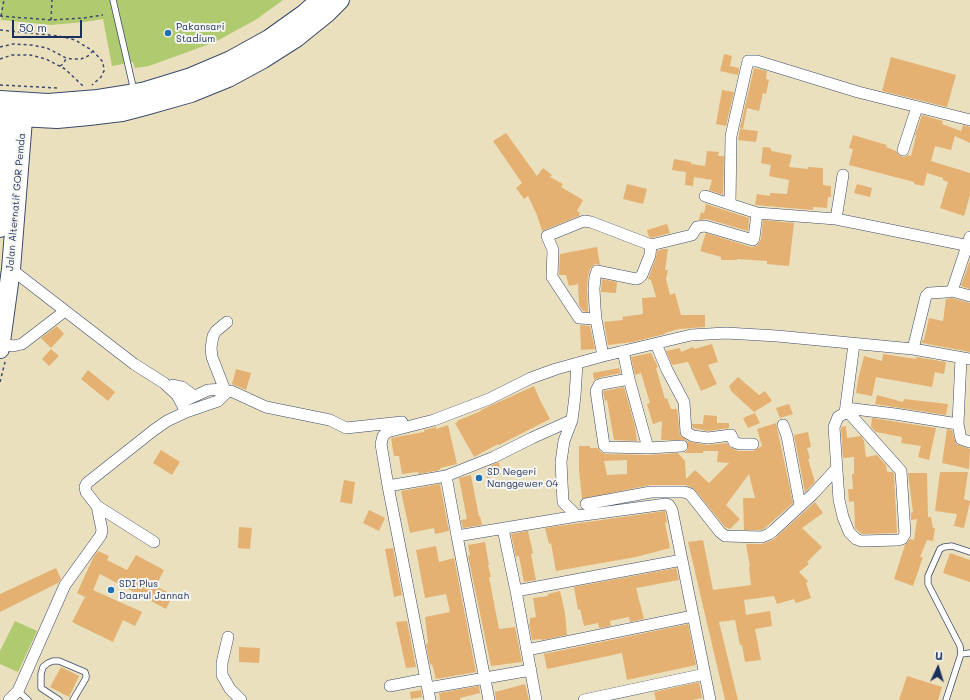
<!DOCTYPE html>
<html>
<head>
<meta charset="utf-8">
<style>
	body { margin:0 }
	#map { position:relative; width:970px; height:700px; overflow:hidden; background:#ebe0bd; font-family:Mali,sans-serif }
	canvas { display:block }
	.north { position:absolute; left:918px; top:648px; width:40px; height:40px; -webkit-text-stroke:3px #f6f6f2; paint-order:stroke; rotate:4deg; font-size:11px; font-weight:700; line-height:16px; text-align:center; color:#1b2f5e }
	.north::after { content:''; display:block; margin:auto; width:14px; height:18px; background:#1b2f5e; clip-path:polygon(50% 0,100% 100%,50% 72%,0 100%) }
	.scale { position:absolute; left:12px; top:20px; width:70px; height:18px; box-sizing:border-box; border:2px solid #1b2f5e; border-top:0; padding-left:5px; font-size:12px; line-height:14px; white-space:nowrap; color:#1b2f5e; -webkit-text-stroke:3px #f6f6f2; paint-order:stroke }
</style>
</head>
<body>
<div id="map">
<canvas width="970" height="700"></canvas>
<div class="north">U</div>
<div class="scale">50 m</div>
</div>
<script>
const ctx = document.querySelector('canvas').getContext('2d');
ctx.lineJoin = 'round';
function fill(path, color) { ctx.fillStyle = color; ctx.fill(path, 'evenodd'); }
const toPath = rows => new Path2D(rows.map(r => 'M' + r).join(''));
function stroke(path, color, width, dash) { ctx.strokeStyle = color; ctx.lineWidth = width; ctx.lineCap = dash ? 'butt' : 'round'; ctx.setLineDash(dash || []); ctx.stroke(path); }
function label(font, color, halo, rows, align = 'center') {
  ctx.font = font + ' Mali,sans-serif'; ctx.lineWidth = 4; ctx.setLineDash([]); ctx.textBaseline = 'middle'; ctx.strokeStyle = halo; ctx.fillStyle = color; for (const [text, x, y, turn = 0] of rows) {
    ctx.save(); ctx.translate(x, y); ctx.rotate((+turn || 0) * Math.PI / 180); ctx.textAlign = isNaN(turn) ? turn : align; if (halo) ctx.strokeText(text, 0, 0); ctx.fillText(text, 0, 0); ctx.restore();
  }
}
fill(toPath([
	[0,0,283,0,257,19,215,42,149,66,135,68,133,62,112,66,103,19,84,22,51,25,1,20],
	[15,621,37,631,18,672,0,664,0,651]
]), '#b0ca70');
fill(toPath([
	[724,54,732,56,730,66,739,68,738,75,720,71],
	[891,57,956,75,947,107,882,91],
	[754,68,767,71,766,79,769,80,766,94,763,93,759,111,747,108,743,129,740,128],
	[722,90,734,92,726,126,716,124],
	[922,115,943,121,942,124,961,131,963,125,970,127,970,143,955,136,951,150,935,146,931,161,970,173,970,195,964,216,940,208,948,182,943,180,943,178,927,173,924,186,914,184,914,182,849,165,853,149,849,148,853,135,887,145,886,147,896,151,898,154,900,156,904,157,908,155,911,156,916,136,915,135],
	[740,129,758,131,756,142,738,140],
	[506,133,537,176,543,168,552,175,550,177,563,184,561,187,583,200,577,211,580,213,579,216,542,231,537,215,528,196,524,199,516,188,522,183,493,141],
	[763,147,771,148,771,151,792,155,789,167,808,169,808,167,823,168,823,185,831,186,831,197,828,197,827,208,813,207,813,210,755,205,757,194,770,196,770,193,787,194,789,180,769,176,771,165,761,163],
	[707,151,719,152,718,156,724,156,723,195,709,190,712,180,694,177,693,186,685,185,686,172,672,170,674,159,691,162,691,164,705,166],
	[627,184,647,189,643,204,623,199],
	[857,184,872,188,870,197,854,193],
	[706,204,749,218,748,231,707,219,699,220,701,212,704,213],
	[763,220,794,223,789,266,767,264,767,261,737,259,737,260,721,260,721,257,700,251,706,233,751,247,757,246,761,239],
	[667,224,670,233,651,238,649,237,647,230],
	[597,247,600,265,595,264,590,269,588,276,587,288,588,312,583,311,579,305,578,284,569,286,566,275,559,275,560,254],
	[663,249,668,249,665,270,668,270,666,279,670,295,675,293,681,315,705,315,705,327,679,329,665,333,665,334,633,342,608,345,604,322,623,320,622,317,643,314,642,298,656,297,651,280,648,279,656,258,657,251],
	[970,260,970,289,961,286],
	[602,279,617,282,616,293,601,292],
	[952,298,970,303,970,352,922,343,922,340,924,340,929,318,943,321,946,299],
	[580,325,590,326,595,349,581,350],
	[57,326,64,334,51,348,41,338],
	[712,344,718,362,708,365,717,384,701,391,688,362,672,365,666,351,680,348,681,352,693,347,694,349],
	[51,349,59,356,49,366,42,359],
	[651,353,658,367,656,368,665,399,667,398,671,409,677,409,680,435,690,442,707,445,727,443,730,447,738,451,753,451,762,446,757,429,776,423,793,503,765,528,761,530,744,530,743,498,755,498,749,474,726,505,740,519,730,529,725,527,695,490,686,485,650,485,582,499,579,469,579,446,590,446,590,448,598,448,601,452,606,454,648,455,678,453,685,461,686,479,695,470,709,483,729,463,717,462,718,451,703,451,703,453,682,453,686,452,688,449,688,442,685,440,661,440,662,421,653,424,647,404,650,403,641,373,635,375,631,357],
	[627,460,627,474,607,475,604,461],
	[883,354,916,359,916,357,946,362,944,374,935,372,932,387,876,377,872,396,856,393,858,380,864,356,882,361],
	[619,368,621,373,601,377,594,380,593,373],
	[236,369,251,373,246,390,232,384],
	[88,370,115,392,108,401,81,379],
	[738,377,759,395,765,391,772,401,754,412,732,392,729,386],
	[534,386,540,400,550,419,499,445,498,444,474,457,455,423,458,422,457,421,481,411,481,410],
	[624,387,635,426,637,441,614,440,607,400,605,401,603,392,604,391],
	[877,395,903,402,904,399,948,404,946,415,875,404],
	[789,404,793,414,780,418,776,408],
	[755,413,760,423,748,428,743,418],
	[704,415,717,416,717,423,729,423,729,428,708,431,693,428,692,424,703,424],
	[872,418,936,428,929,460,918,457,921,446,901,443,902,437,876,432,871,427],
	[448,425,457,464,440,468,440,470,419,474,418,472,402,474,399,456,394,456,391,438,424,432,424,430,436,427,436,429],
	[846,426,847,438,861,436,864,441,866,457,877,455,886,465,887,472,893,472,894,474,897,533,862,534,855,528,854,501,849,502,848,489,853,489,852,474,854,474,854,457,843,458,841,428,842,427],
	[947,429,952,430,956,444,970,449,969,469,942,463],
	[808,432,811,447,807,448,810,459,808,459,815,482,805,492,794,435],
	[161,450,180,462,172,475,153,463],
	[499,462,501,475,487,478,485,468],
	[940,472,968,472,964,499,970,501,970,502,964,528,954,526,957,514,935,511],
	[908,473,927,473,928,517,931,517,933,528,935,528,933,541,927,540,920,557,923,557,913,586,894,579,905,545,910,539,914,540,917,519,911,520,911,513,913,512],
	[471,475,479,517,480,516,482,525,463,528,461,520,467,519,459,478],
	[344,480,355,482,352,504,340,502],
	[440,484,449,531,435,534,434,528,410,533,401,491],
	[815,502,823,513,802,528,822,547,807,562,809,564,799,572,808,581,806,583,811,598,796,603,794,599,777,604,774,596,744,600,746,615,770,611,772,626,755,629,761,660,745,662,742,645,740,645,735,620,719,622,738,700,725,700,688,542,703,540,713,590,751,585,749,567,750,567,746,544,762,544,773,540],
	[369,510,385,518,379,531,363,523],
	[665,511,667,522,665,523,670,548,636,557,556,571,551,543,549,544,545,528],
	[239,527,252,528,250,549,238,548],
	[528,531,533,553,531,554,536,580,524,582,519,556,516,557,511,534],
	[485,542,489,565,488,565,491,577,489,577,499,629,515,627,522,662,491,666,468,556,470,555,468,545],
	[436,546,439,562,454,558,476,672,436,679,432,664,430,665,426,644,428,643,425,617,450,612,446,594,425,598,416,550],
	[393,548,402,595,394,597,385,549],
	[98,551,109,556,107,560,127,570,136,555,164,570,156,586,173,595,166,609,100,574,93,590,142,612,135,626,123,620,113,642,72,622,85,597,77,593,94,556],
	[950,553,970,560,970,582,943,573],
	[56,568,61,579,58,583,0,612,0,594],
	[676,568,679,580,636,588,644,619,630,622,629,617,610,621,611,626,599,628,598,623,584,626,580,609,578,610,574,587],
	[560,591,565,613,567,635,542,640,541,639,532,640,529,624,530,623,530,618,536,617,533,598,548,596,548,594],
	[407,621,416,667,406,668,396,622],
	[688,624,696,665,627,680,622,653,547,669,544,654],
	[239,647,260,648,259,663,239,662],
	[61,667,79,676,69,697,50,687],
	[907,676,942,687,938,700,899,700],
	[699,682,702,698,692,700,656,700,654,692],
	[525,684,529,700,496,700,495,692],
	[479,686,480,693,460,698,460,700,440,700,439,693],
	[421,690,422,697,411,699,410,692]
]), '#e4b172');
const service = toPath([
	[113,0,134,91],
	[961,654,970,653],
	[18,691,28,700],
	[59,700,41,688,41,674,43,667,48,663,53,661,59,661,85,672,86,675,86,678,73,700],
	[946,700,961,654,960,646,928,584,928,576,940,549,944,547,952,546,970,552]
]);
const minor = toPath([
	[903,150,917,107],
	[705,196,757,213,836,219,970,246],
	[730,204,731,136,748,61,757,61,858,92,970,120],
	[836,219,843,175],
	[11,269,134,364,164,383,177,395,186,412],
	[952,291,970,296],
	[596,319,579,318,552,277,553,250,547,236,584,221,591,222,651,245],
	[1,344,13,346,22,344,65,311],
	[656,344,667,370,684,402,686,432,693,436,708,438,731,435,734,442,740,444,753,444],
	[913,349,926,296,929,293,947,292,952,291,970,237],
	[623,351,629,379,648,448,606,447,604,445,596,391,599,385,602,384,629,379],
	[603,356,596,319,595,308,594,289,595,277,597,271,636,279,639,278,642,275,650,255,651,245,692,235,697,227,705,226,753,240,753,238,754,238,757,213],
	[961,358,958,424,961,439,970,442],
	[170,388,173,385,182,387,194,396],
	[226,393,212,357,211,348,213,336,216,331,227,322],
	[182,402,208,390,224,389],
	[846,408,895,414,958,424],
	[845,413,850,414,901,471,905,534,902,539,898,540,861,541,856,539,849,532,843,517,839,500,834,427,838,417,845,413,854,344],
	[783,425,787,436,800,505],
	[648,448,682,446],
	[446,476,457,536,577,516,666,504,669,505,672,510,710,700],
	[388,486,446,476,494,457,532,438,572,420],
	[586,504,651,492,684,492,690,494,720,532,725,536,762,537,769,534,773,531,813,494,837,468],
	[577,516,563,502,561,462,564,441,572,420,575,396,577,363],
	[503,529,516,591,536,700],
	[457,536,489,700],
	[154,542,97,506,86,492,85,487,87,483,154,430,167,421,186,412,218,401,226,393,231,391,266,407,330,420,346,428,402,422],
	[516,591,682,560],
	[228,637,222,663,222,675,230,689,241,700],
	[527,650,693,616],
	[390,686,426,679],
	[428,688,531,670],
	[9,700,18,691,65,585,101,535,102,530,97,506],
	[430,700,388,486,381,444,383,436,387,432,434,420,489,399,531,378,556,369,603,356,691,335,726,333,777,336,913,349,970,359],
	[584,700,705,674]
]);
const primary = toPath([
	[0,100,48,103,98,99,142,92,191,77,231,60,269,39,304,14,320,0],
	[0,116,57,119,89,116,122,112,145,106,191,93,228,78,263,59,296,38,327,13,340,0],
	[0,228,10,105],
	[0,349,11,269,24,107]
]);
stroke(service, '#3a4a6c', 7);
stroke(minor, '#3a4a6c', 12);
stroke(primary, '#3a4a6c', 20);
stroke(toPath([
	[0,16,51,20,83,18,103,15],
	[1,16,4,0],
	[51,20,52,0],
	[0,30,59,36,75,40,93,51,103,62,104,71,101,77,92,85],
	[0,47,13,44,31,45,47,48,66,58,72,59,81,59,88,56,93,51],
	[0,59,12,55,30,55,46,59,65,69,83,86],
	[60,66,63,64,66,59],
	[0,85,58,88],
	[0,382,5,362]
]), '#3a4a6c', 1.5, [3, 3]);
stroke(service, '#fff', 5.5);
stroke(minor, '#fff', 11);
stroke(primary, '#fff', 18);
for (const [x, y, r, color] of [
	[168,33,4,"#1f6fb2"],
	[479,478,4,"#1f6fb2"],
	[111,590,4,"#1f6fb2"]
]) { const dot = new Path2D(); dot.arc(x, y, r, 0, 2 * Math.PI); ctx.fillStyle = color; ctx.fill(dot); stroke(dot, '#f6f6f2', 1.5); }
label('10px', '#1b2f5e', '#f6f6f2', [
	["Pakansari",176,27],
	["Stadium",176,39],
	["SD Negeri",487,472],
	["Nanggewer 04",487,484],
	["SDI Plus",119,584],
	["Daarul Jannah",119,596]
], 'left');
label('10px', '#1b2f5e', '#f6f6f2', [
	["Jalan Alternatif GOR Pemda",16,202,-85]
]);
</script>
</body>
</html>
